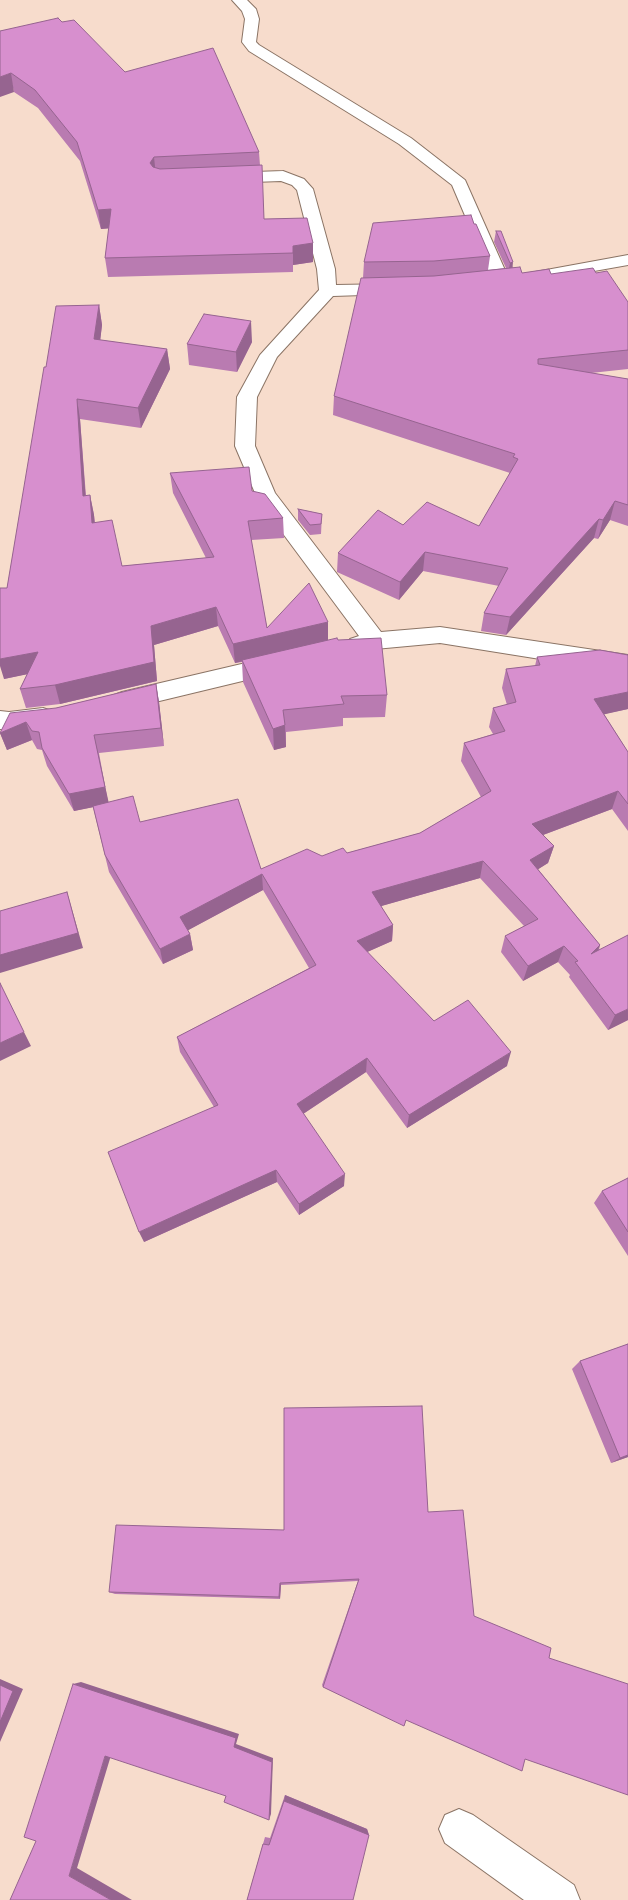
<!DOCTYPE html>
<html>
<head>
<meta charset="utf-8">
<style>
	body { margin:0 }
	canvas { display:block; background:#f7dccc }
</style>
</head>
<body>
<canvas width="628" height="1900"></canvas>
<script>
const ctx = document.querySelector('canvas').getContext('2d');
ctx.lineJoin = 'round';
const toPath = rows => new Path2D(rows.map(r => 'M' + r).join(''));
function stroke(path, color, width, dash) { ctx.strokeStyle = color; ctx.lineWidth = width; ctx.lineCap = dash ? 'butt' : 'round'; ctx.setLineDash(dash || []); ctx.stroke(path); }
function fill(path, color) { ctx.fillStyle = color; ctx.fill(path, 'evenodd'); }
const minor = toPath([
	[232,0,247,0,256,9,259,19,256,42,259,45,411,138,465,180,508,277,628,255,628,265,515,285,509,284,501,287,495,286,452,185,399,144,249,51,242,42,245,19,242,11,232,0],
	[283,171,304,179,313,189,335,269,336,285,394,284,400,285,403,289,400,293,394,294,333,296,277,357,257,397,255,446,275,493,381,632,440,627,628,655,628,673,440,643,375,649,358,653,350,651,346,645,350,639,359,636,258,500,235,446,237,397,260,355,319,290,317,269,297,190,292,185,281,181,226,183,220,181,218,178,220,175,226,173,283,171],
	[280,655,288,658,292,664,288,670,122,710,114,707,110,701,114,695,122,692,280,655],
	[43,708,52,711,55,717,52,723,9,730,0,729,0,711,9,712,43,708],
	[459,1809,473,1815,574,1885,580,1900,524,1900,445,1843,439,1829,445,1815,459,1809]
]);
stroke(minor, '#8b7465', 2);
fill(minor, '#fff');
fill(toPath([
	[62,22,125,72,259,152,264,219,313,243,313,262,293,265,293,272,108,277,105,258,109,228,101,229,80,161,38,108,14,92,0,31],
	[474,224,490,256,488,270,506,268,494,242,496,231,513,268,522,273,551,274,596,273,628,302,628,369,591,373,628,379,628,526,610,520,598,539,594,538,506,635,481,631,484,613,499,586,423,571,399,600,337,572,338,553,403,525,479,526,510,473,333,415,334,396,363,278,364,262],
	[99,305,102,325,100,340,167,349,170,369,141,428,80,419,86,496,90,495,94,515,95,523,122,566,206,558,173,493,170,473,252,491,283,518,284,538,251,540,267,628,328,622,328,640,338,640,387,695,385,717,343,718,343,726,286,732,286,747,274,750,243,682,242,662,235,663,218,626,154,645,157,681,60,704,26,708,20,689,27,674,4,679,7,588,46,367],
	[252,342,237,372,189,365,187,344],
	[298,509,322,514,321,534,310,535,298,520],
	[628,655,628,709,604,714,628,752,628,831,612,809,543,835,554,846,548,863,538,869,600,945,599,950,628,1020,608,1030,569,977,570,975,558,962,523,981,501,952,505,936,524,926,480,878,381,906,393,925,392,941,367,952,434,1021,507,1066,407,1128,366,1072,303,1114,344,1186,299,1215,277,1182,144,1242,214,1107,180,1052,177,1037,309,968,263,890,188,930,190,934,193,950,163,964,109,872,93,807,74,811,47,766,42,750,37,749,32,740,7,750,0,733,56,708,156,684,159,702,164,746,99,753,108,802,140,822,261,869,322,856,347,853,420,833,481,797,461,761,464,743,493,734,489,727,493,708,507,705,502,688,506,669,535,666,537,657],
	[628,1178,628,1256,594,1203,602,1191],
	[628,1344,628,1457,611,1463,572,1369,580,1361],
	[428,1512,474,1616,525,1759,406,1720,323,1687,322,1685,358,1581,281,1585,280,1599,115,1594,109,1592,284,1530],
	[285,1795,367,1829,369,1835,247,1900,265,1837,270,1838]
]), '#b97bb1');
fill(toPath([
	[11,73,14,92,0,97,0,77],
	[154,157,156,176,150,163],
	[111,209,114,228,101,229,98,210],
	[313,243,313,262,293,265,293,246],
	[513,262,512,273,508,274,510,263],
	[99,305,102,325,98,360,94,339],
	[251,321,252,342,237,372,236,352],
	[167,349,170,369,141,428,138,408],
	[77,399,80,419,87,516,83,496],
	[90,495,94,515,96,543,92,523],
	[615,501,610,520,598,539,603,520],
	[599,519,594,538,506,635,510,617],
	[425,552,423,571,399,600,400,582],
	[216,607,218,626,154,645,157,681,60,704,55,685,151,626],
	[328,622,328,641,235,663,233,644],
	[38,652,43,671,4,679,0,666,0,659],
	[156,684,159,702,164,746,161,728],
	[628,692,628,709,588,718,594,699],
	[26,722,32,740,7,750,0,733],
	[285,725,286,747,274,750,273,729],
	[94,735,109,804,74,811,69,794],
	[618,791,612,809,527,841,532,824],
	[554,846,548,863,526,877,530,860],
	[483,861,480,878,371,909,372,892],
	[262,874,263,890,183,933,180,917],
	[67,892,83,948,0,973,0,955],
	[393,925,392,941,356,957,357,941],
	[190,934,193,950,163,964,160,949],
	[600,945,594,961,591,954],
	[564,946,558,962,523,981,528,966],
	[628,1009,628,1020,608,1030,615,1015],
	[24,1032,31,1046,0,1061,0,1043],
	[511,1052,507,1066,407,1128,409,1115],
	[367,1058,366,1072,297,1118,297,1104],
	[276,1170,277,1182,144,1242,139,1232],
	[345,1174,344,1186,299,1215,299,1204],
	[628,1455,628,1457,611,1463,620,1458],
	[280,1583,281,1585,280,1599,279,1597],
	[0,1679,23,1689,0,1742],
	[81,1682,239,1734,236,1744,273,1758,271,1814,269,1820,234,1747,73,1684],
	[112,1752,77,1868,132,1900,111,1900,69,1876,105,1756],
	[285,1795,367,1829,369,1835,284,1801]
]), '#966490');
const building = toPath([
	[58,18,62,22,74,20,125,72,213,48,259,152,154,157,150,163,153,167,160,169,262,165,264,219,307,218,313,243,293,246,293,253,105,258,111,209,98,210,77,142,35,90,11,73,0,77,0,31,58,18],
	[471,215,474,224,476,224,490,256,434,261,364,262,373,223,471,215],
	[496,231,501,231,513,262,510,263,496,231],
	[520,267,522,273,549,269,551,274,593,268,596,273,607,271,628,302,628,350,538,359,538,364,628,379,628,505,615,501,603,520,599,519,510,617,484,613,508,568,425,552,400,582,338,553,378,510,403,525,427,502,479,526,518,459,513,457,515,454,334,396,361,278,434,276,520,267],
	[99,305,94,339,167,349,138,408,77,399,83,496,90,495,92,523,112,520,122,566,214,557,170,473,249,467,252,491,265,494,283,518,248,521,267,628,309,583,328,622,233,644,216,607,151,626,154,662,55,685,20,689,38,652,0,659,0,588,7,588,44,367,46,367,56,306,99,305],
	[204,314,251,321,236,352,187,344,204,314],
	[298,509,322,514,321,524,310,525,298,509],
	[337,638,338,640,381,638,387,695,341,696,344,704,283,710,285,725,273,729,242,660,337,638],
	[600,650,628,655,628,692,594,699,628,752,628,804,618,791,532,824,554,846,530,860,600,945,591,954,628,935,628,1009,615,1015,575,962,578,961,564,946,528,966,505,936,538,919,483,861,372,892,393,925,357,941,434,1021,468,1000,511,1052,409,1115,367,1058,297,1104,345,1174,299,1204,276,1170,139,1232,108,1152,218,1105,177,1037,316,965,262,874,180,917,190,934,160,949,105,855,93,806,133,796,140,822,238,799,261,869,307,849,322,856,343,848,347,853,420,833,491,791,464,743,505,731,493,708,516,702,506,669,540,665,537,657,600,650],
	[156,684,161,728,94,735,105,787,69,794,42,748,39,732,32,731,26,722,0,733,10,713,56,708,156,684],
	[67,892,78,933,0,955,0,911,67,892],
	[0,983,24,1032,0,1043,0,983],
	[628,1178,628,1232,602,1191,628,1178],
	[628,1344,628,1455,620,1458,580,1361,628,1344],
	[422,1406,428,1512,463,1510,474,1616,551,1648,549,1658,628,1684,628,1795,525,1759,522,1771,406,1720,404,1726,323,1687,359,1579,280,1583,279,1597,109,1592,116,1525,284,1530,284,1408,422,1406],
	[73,1684,236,1738,234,1747,272,1762,269,1820,224,1802,226,1796,105,1756,69,1876,111,1900,10,1900,36,1841,24,1837,73,1684],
	[0,1685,13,1691,0,1722,0,1685],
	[284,1801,369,1835,353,1900,247,1900,263,1844,269,1845,284,1801]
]);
fill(building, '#d78fce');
stroke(building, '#966490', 1);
</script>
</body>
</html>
